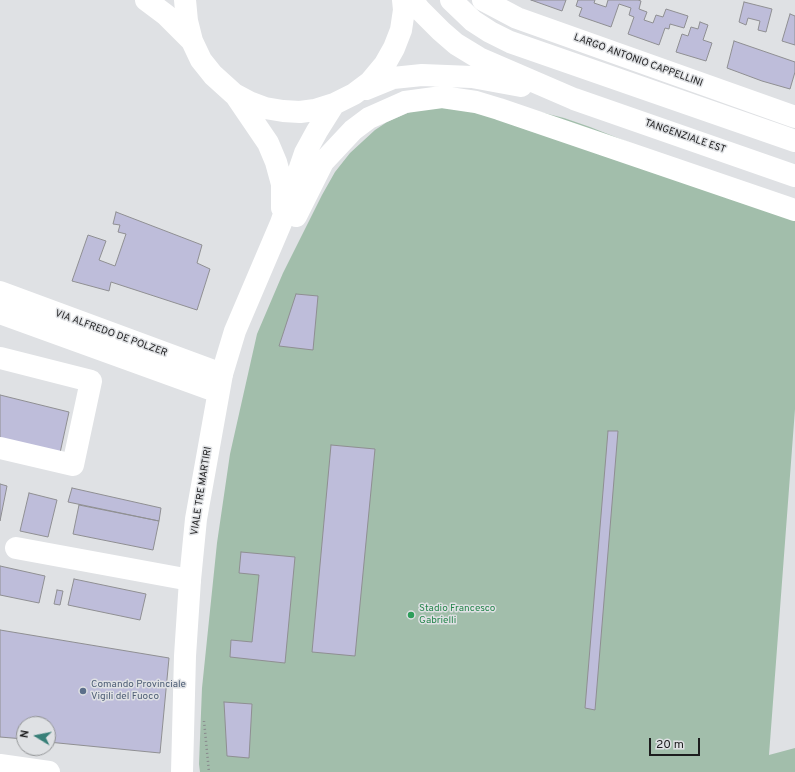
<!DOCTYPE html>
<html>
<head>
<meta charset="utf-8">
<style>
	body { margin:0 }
	#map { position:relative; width:795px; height:772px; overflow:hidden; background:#dfe1e4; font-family:Overpass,sans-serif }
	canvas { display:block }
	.north { position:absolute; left:16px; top:716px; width:40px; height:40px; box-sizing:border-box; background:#dfe1e4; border:1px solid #919395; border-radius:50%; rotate:280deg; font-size:11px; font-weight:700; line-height:16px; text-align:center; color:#1d1d1e }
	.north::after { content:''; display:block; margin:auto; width:14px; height:18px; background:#387f78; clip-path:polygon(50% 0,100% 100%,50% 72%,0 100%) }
	.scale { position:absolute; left:649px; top:738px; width:51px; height:18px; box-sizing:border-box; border:2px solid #1d1d1e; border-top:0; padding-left:5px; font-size:12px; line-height:14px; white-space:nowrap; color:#1d1d1e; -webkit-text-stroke:3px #dfe1e4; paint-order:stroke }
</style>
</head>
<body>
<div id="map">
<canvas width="795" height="772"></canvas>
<div class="north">N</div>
<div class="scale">20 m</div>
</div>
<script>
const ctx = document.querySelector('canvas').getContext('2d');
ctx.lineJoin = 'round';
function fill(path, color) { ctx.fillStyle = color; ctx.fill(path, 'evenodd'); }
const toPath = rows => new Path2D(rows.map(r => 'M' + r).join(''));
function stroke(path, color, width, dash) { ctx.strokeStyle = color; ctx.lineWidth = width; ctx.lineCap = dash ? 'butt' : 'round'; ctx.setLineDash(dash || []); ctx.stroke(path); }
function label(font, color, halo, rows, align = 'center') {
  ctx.font = font + ' Overpass,sans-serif'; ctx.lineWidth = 3; ctx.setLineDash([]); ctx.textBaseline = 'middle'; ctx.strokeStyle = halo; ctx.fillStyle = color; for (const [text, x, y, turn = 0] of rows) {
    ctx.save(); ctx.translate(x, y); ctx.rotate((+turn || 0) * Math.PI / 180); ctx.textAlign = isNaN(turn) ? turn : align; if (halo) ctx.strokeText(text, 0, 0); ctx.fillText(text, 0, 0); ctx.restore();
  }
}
fill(toPath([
	[512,105,564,118,590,127,709,174,795,204,795,409,769,755,795,748,795,772,200,772,199,764,202,688,217,543,230,454,257,334,283,273,322,195,335,172,350,153,375,130,387,122,419,108]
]), '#a2beab');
const building = toPath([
	[531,0,566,0,562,11,531,0],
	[578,0,595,0,594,3,606,7,608,0,638,0,641,1,639,9,647,12,644,20,653,23,656,15,663,17,666,9,688,16,684,28,670,24,669,29,665,28,659,45,628,34,634,17,629,15,631,8,619,4,611,27,579,16,582,8,576,6,578,0],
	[744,2,772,9,766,32,758,30,760,21,748,18,746,25,739,22,744,2],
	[790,14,795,16,795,45,782,41,790,14],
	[700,22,708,25,703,40,712,43,706,61,676,52,682,34,688,36,691,27,698,29,700,22],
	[734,41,795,62,795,72,790,89,762,81,727,68,734,41],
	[116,212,202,245,197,263,210,269,197,310,111,282,109,291,72,281,88,235,106,241,99,260,115,266,126,234,118,232,120,225,113,224,116,212],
	[296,294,318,296,313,350,279,346,296,294],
	[0,395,69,412,58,462,0,447,0,395],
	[608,431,618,431,595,710,585,708,608,431],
	[331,445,375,449,355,656,312,652,331,445],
	[0,484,7,486,0,521,0,484],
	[72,488,161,508,159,521,68,502,72,488],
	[29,493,57,500,48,537,20,531,29,493],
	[79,505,159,521,153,550,73,534,79,505],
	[241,552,295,557,285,663,230,657,231,640,252,642,259,575,239,573,241,552],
	[0,566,45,576,39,603,0,595,0,566],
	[74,579,146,594,140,620,68,605,74,579],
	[57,590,63,591,60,605,54,604,57,590],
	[0,630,169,658,160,753,48,742,48,724,24,724,24,739,0,737,0,630],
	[224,702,252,704,249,758,227,756,224,702]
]);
fill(building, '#bebdda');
stroke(building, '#8f8f92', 1);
stroke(toPath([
	[204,721,209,772]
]), '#88898c', 2.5, [1, 3]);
stroke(toPath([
	[483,0,517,18,795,117],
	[0,292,222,374],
	[0,313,218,392],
	[0,358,91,381,73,465,0,448],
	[16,548,190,580],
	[0,765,49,772]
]), '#fff', 22);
stroke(toPath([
	[146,0,166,15,191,40],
	[185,0,187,21,192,41,201,60,213,75,234,94,249,102,265,108,283,111,300,112,315,110,334,104,354,94,370,82,385,64,394,48,401,30,404,10,403,0],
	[412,0,420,10,441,31,456,44,479,58,574,99,795,176],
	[451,0,473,21,490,32,510,42,795,141],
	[366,89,393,78,422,75,472,77,521,86],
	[236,96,268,143,276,162,282,184,282,208],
	[296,216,323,162,353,130,369,118,405,102,442,97,476,102,499,109,795,210],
	[182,772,185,656,190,580,196,519,222,374,235,331,281,223,305,153,317,131,334,104]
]), '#fff', 22);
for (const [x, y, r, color] of [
	[411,615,4,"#2e9e5b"],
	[83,691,4,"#5c6f8a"]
]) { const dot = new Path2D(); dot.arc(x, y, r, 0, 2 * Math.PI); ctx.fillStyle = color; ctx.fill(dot); stroke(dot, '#dfe1e4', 1.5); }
label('10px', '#1d1d1e', '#dfe1e4', [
	["LARGO ANTONIO CAPPELLINI",638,61,20],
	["TANGENZIALE EST",685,137,19],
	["VIA ALFREDO DE POLZER",111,334,20],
	["VIALE TRE MARTIRI",202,491,-81]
]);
label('10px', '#27864d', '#dfe1e4', [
	["Stadio Francesco",419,609],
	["Gabrielli",419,621]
], 'left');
label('10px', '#4e5e75', '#dfe1e4', [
	["Comando Provinciale",91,685],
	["Vigili del Fuoco",91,697]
], 'left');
</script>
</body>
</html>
